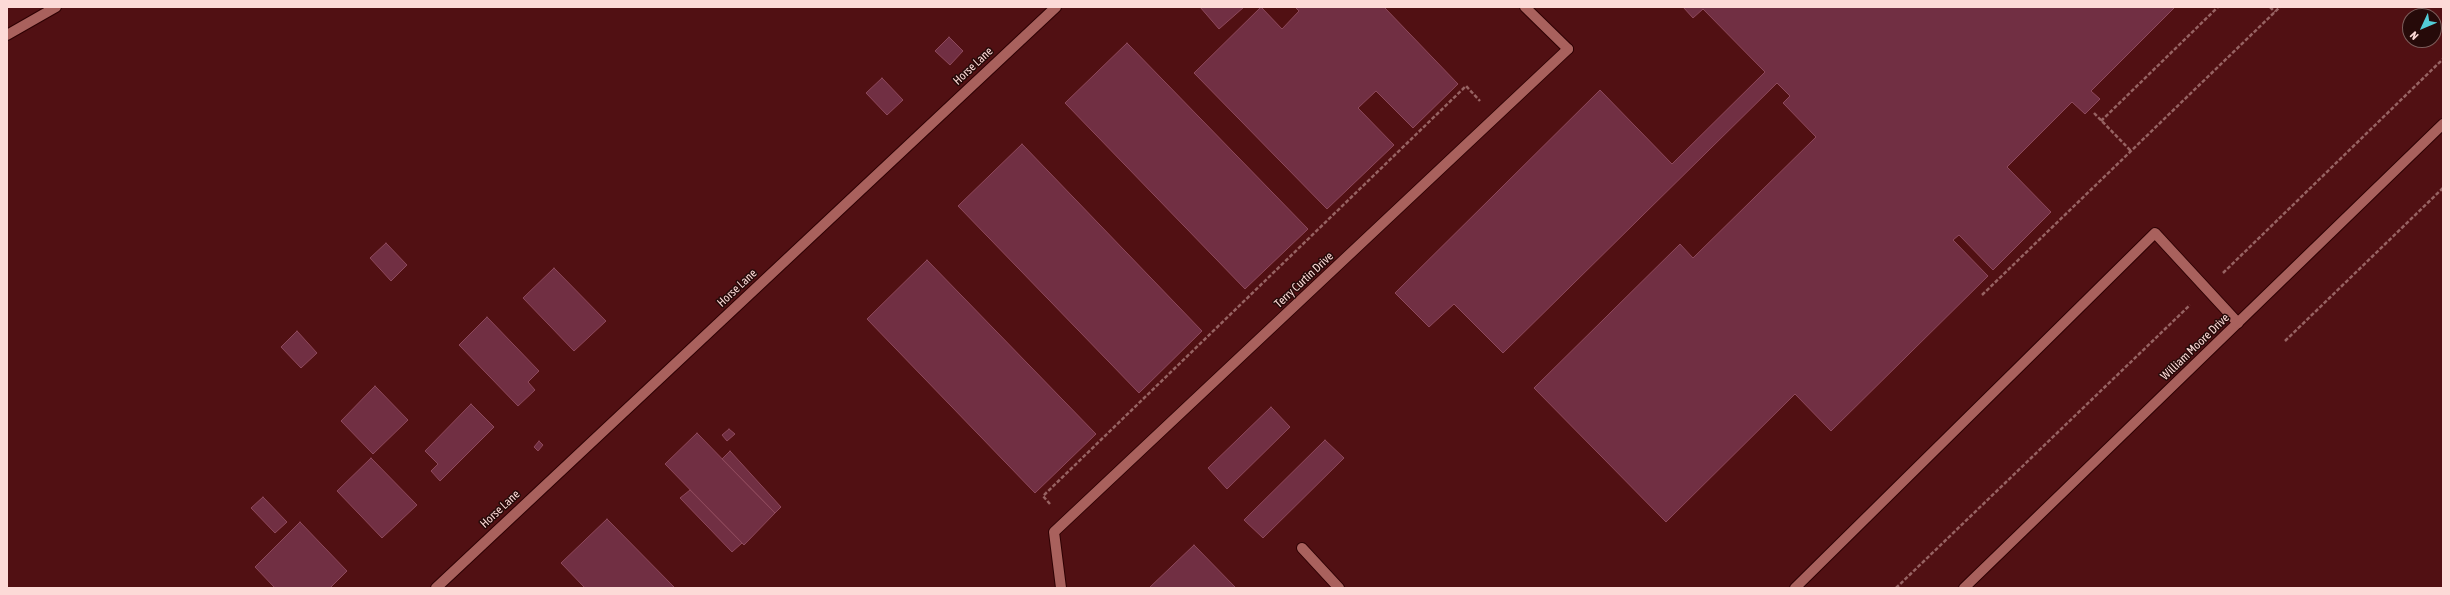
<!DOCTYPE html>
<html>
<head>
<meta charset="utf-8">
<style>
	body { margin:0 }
	#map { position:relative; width:2450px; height:595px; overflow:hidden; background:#511013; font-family:"Asap Condensed",sans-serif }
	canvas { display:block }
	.frame { position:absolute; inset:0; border:8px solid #fcdad7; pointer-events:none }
	.north { position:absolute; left:2402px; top:8px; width:40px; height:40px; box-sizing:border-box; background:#260a09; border:1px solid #7c5d5b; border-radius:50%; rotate:226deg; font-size:11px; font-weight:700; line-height:16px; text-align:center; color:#fcdad7 }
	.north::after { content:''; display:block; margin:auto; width:14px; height:18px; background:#52ccd6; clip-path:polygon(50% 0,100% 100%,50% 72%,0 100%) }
</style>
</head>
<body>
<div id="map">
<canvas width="2450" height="595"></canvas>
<div class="frame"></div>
<div class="north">N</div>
</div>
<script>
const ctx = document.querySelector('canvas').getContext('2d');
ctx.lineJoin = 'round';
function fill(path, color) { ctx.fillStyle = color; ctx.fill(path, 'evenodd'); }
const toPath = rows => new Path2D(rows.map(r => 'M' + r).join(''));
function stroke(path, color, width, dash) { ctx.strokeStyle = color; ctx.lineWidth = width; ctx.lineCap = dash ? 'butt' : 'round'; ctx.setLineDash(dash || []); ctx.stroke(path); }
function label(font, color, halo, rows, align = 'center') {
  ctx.font = font + ' "Asap Condensed",sans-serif'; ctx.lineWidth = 3; ctx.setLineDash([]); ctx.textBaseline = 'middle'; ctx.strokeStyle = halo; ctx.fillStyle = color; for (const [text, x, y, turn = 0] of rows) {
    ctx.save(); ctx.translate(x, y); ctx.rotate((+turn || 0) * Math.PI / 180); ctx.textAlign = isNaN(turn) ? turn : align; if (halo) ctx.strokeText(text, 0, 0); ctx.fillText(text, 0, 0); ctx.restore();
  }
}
const building = toPath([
	[1200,7,1244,7,1219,29,1200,7],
	[1261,7,1282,29,1299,11,1295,7,1384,7,1458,84,1413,128,1376,91,1358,108,1394,145,1327,209,1194,73,1261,7],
	[1683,7,2175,7,2091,91,2100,99,2085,114,2072,102,2007,167,2051,212,1993,270,1959,235,1953,240,1988,276,1831,431,1795,394,1666,522,1534,388,1680,244,1693,258,1816,137,1783,103,1790,96,1777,83,1503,353,1454,304,1429,327,1395,293,1600,90,1672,164,1765,72,1703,9,1693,18,1683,7],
	[949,37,963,51,950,65,935,51,949,37],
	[1127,43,1308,229,1245,289,1065,103,1127,43],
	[882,78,903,100,887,115,866,93,882,78],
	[1022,144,1202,331,1139,393,958,206,1022,144],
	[386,243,407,265,391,281,370,258,386,243],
	[927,260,1096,434,1035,493,867,319,927,260],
	[554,268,606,321,574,351,523,298,554,268],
	[487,317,539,371,528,382,535,390,518,406,459,345,487,317],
	[297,331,317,353,301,368,281,347,297,331],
	[375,386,408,420,373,454,341,421,375,386],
	[471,404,494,427,440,481,431,471,438,464,425,451,471,404],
	[1271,407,1290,427,1227,489,1208,468,1271,407],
	[729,429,735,434,727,441,722,435,729,429],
	[697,433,775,513,744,545,665,464,697,433],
	[1325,440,1344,458,1263,538,1244,520,1325,440],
	[539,441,543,445,538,451,534,447,539,441],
	[730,451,781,507,775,513,722,459,730,451],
	[371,458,417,505,382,538,337,491,371,458],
	[690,490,742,543,732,552,680,498,690,490],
	[263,497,287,522,275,533,251,508,263,497],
	[607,519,675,588,585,588,561,563,607,519],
	[300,522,347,571,330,588,275,588,255,567,300,522],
	[1194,545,1236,588,1149,588,1194,545]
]);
fill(building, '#712f43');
stroke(building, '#8e495c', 1);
const service = toPath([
	[1525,7,1568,49],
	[7,35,56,7],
	[1302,548,1339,588],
	[436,588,1056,7],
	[1795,588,2155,233,2238,323]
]);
const minor = toPath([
	[1061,588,1054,532,1568,49],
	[1964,588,2443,124]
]);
stroke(service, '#2e0003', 12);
stroke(minor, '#2e0003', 12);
stroke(toPath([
	[2270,7,2275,12],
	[2094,113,2131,151],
	[2101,121,2218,7],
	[2223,273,2443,59],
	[1982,295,2280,7],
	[2285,341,2443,188],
	[1050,504,1043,496,1466,86,1480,101],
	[1896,588,2190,305]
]), '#976363', 2.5, [4, 2]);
stroke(service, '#a9615d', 10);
stroke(minor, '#a9615d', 10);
label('12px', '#fcdad7', '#260a09', [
	["Horse Lane",973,66,-43],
	["Terry Curtin Drive",1304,280,-43],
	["Horse Lane",737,288,-43],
	["William Moore Drive",2195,347,-44],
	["Horse Lane",500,509,-43]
]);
</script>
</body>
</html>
